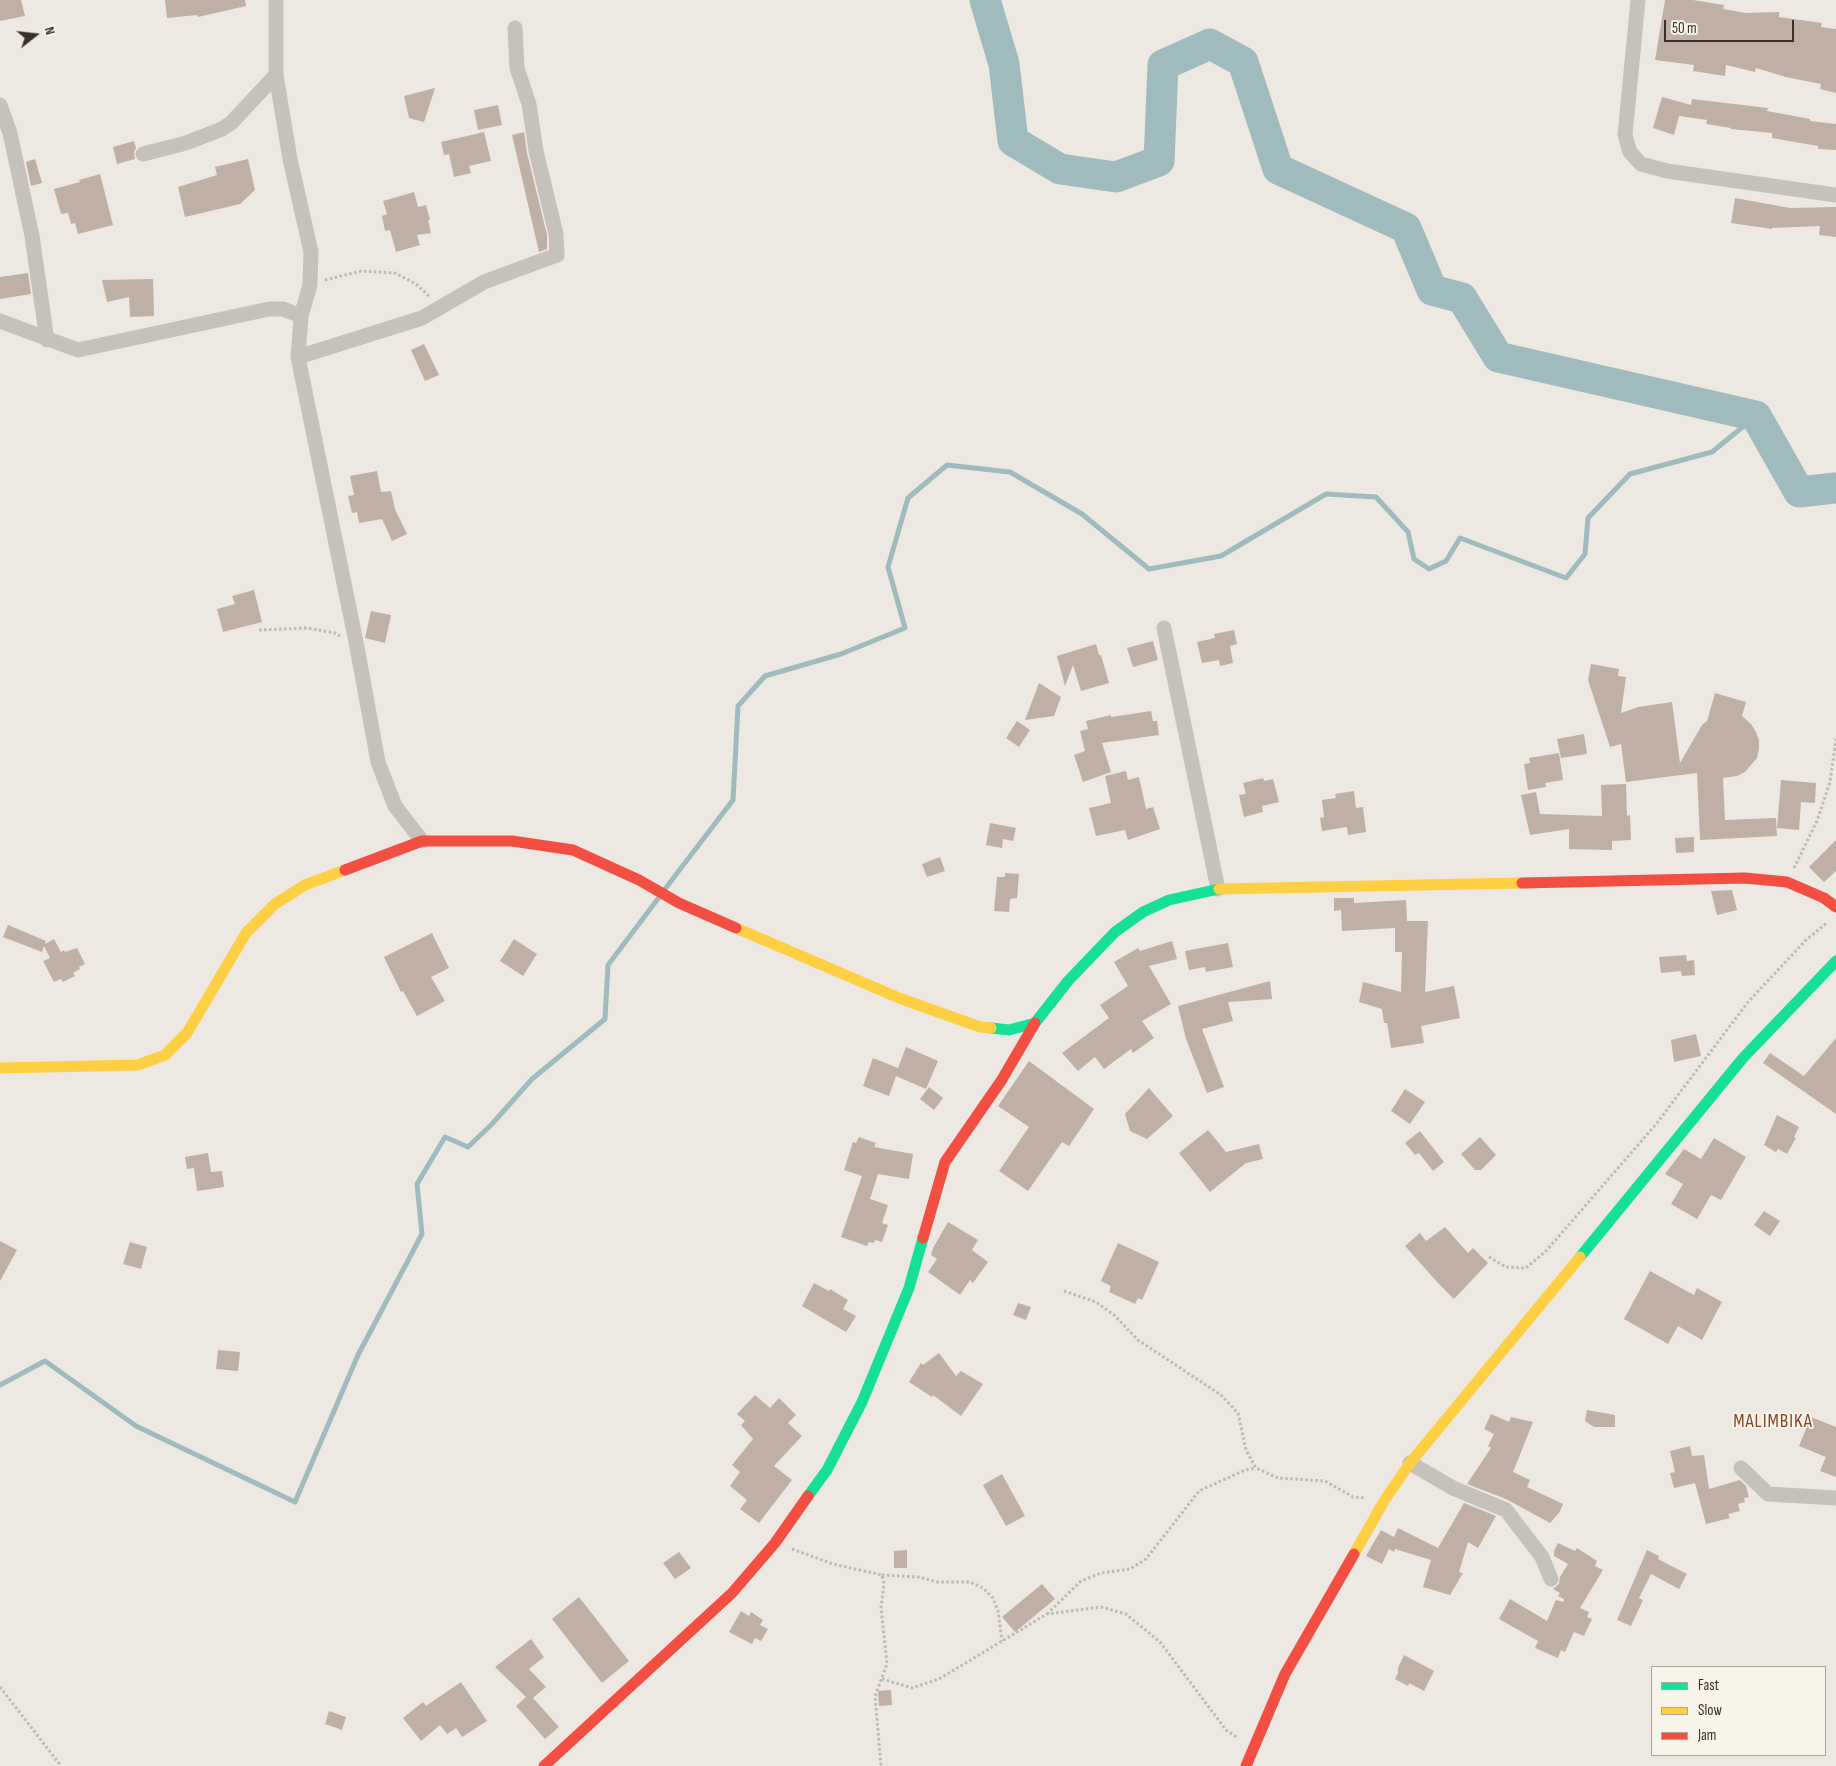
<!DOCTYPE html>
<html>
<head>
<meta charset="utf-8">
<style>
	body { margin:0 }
	#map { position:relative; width:1836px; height:1766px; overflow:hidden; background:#ede9e2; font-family:"Sofia Sans Condensed",sans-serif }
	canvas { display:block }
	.legend { position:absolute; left:1651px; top:1666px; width:175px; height:90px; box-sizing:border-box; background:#f9f4ea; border:1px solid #aba59d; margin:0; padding:6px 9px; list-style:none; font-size:15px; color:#372f29 }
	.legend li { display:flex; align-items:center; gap:10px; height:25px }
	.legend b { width:25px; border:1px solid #aba59d }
	.north { position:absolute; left:10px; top:10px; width:50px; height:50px; -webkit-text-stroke:4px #f9f4ea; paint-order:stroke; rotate:74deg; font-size:14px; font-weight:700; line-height:20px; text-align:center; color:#372f29 }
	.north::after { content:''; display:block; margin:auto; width:18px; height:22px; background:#372f29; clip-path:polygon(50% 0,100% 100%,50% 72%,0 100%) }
	.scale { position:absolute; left:1664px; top:20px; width:130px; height:22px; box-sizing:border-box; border:2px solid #372f29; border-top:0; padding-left:6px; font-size:15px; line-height:18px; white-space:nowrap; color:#372f29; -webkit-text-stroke:4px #f9f4ea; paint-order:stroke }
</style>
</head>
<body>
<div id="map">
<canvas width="1836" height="1766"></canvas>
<ul class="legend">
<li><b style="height:6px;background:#16e098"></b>Fast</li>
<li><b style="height:6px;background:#ffcf43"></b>Slow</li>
<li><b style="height:6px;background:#f24e42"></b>Jam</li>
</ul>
<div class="north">N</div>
<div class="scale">50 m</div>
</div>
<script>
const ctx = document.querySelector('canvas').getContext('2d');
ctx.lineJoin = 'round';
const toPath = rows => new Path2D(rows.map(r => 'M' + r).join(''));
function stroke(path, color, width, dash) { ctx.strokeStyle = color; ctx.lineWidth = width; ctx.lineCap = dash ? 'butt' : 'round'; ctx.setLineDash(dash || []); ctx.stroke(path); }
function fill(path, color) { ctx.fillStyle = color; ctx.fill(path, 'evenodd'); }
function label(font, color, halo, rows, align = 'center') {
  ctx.font = font + ' "Sofia Sans Condensed",sans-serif'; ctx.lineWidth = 4; ctx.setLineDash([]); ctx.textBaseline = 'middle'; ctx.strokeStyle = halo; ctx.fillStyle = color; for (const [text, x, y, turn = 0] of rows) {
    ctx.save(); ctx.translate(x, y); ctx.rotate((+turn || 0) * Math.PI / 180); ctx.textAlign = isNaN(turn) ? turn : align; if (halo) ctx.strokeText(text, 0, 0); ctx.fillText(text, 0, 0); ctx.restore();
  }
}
stroke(toPath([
	[665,889,733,800,738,706,765,676,841,654,905,628,888,567,908,498,947,465,1010,472,1082,514,1149,569,1221,556,1326,494,1376,497,1408,532,1414,559,1429,569,1446,561,1460,538,1566,578,1585,554,1588,518,1630,474,1712,452,1756,416],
	[0,1385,45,1361,136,1426,295,1502,358,1355,422,1234,417,1184,445,1137,468,1147,492,1124,532,1079,605,1019,608,965,660,896]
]), '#9fbbbd', 5);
stroke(toPath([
	[985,0,1004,64,1013,141,1060,169,1116,177,1159,161,1163,65,1210,44,1243,62,1278,169,1406,228,1432,290,1462,298,1498,357,1756,416,1799,492,1836,488]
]), '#9fbbbd', 31);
fill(toPath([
	[0,0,21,0,25,16,0,21],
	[165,0,245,0,246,6,198,17,197,15,167,18],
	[1665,0,1693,0,1724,5,1723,9,1746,13,1779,12,1779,17,1822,23,1821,27,1836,29,1836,93,1820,89,1821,84,1786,77,1756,68,1755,72,1726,65,1725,76,1693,71,1694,65,1655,60],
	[435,88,424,122,409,118,404,96],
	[1662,97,1691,105,1692,99,1768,108,1767,111,1810,119,1810,121,1836,124,1836,150,1818,149,1818,146,1772,138,1772,133,1731,129,1731,128,1706,124,1707,120,1679,116,1674,135,1653,128],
	[498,105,502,125,478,130,474,110],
	[484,132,491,161,469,166,471,173,454,177,449,154,444,155,441,142],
	[524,132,527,153,547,235,547,249,539,252,512,135],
	[134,141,136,148,134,152,135,159,117,164,113,147],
	[35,159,42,183,31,186,26,162],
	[248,159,255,190,240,204,185,217,178,187,217,175,215,167],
	[100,174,113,225,78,234,75,223,71,224,68,213,61,214,54,189,80,182,79,180],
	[414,192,418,207,426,205,430,220,428,220,431,233,417,235,420,245,396,252,390,230,385,231,382,216,387,214,383,201],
	[1735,198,1790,208,1836,207,1836,237,1819,235,1820,226,1772,228,1772,229,1731,223],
	[28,273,31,294,0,299,0,277],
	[153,279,154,316,130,317,129,297,107,302,102,280],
	[424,344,439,375,425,381,411,350],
	[377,471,381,492,391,491,395,509,407,534,392,541,382,519,359,523,357,512,352,513,348,496,354,495,350,476],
	[254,590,262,622,223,632,217,609,235,604,232,596],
	[371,611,391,615,385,643,365,638],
	[1234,630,1237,644,1230,646,1233,663,1220,666,1219,660,1202,663,1197,642,1215,638,1214,634],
	[1153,641,1158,660,1133,667,1127,648],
	[1096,644,1099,655,1101,655,1109,683,1081,691,1073,665,1065,686,1057,656],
	[1591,664,1619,669,1618,676,1626,677,1621,713,1638,707,1672,702,1680,763,1702,725,1707,721,1715,693,1746,702,1742,716,1751,724,1756,732,1759,740,1759,749,1757,758,1745,772,1737,776,1723,778,1725,820,1776,818,1777,836,1700,840,1697,773,1626,782,1621,744,1610,747,1588,680],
	[1039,683,1061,697,1054,716,1025,720],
	[1151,711,1153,721,1157,721,1159,735,1102,743,1111,772,1083,782,1074,755,1085,751,1080,731,1088,729,1086,721,1111,715,1111,717],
	[1017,721,1030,730,1019,747,1006,738],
	[1584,734,1587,754,1561,758,1557,739],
	[1559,753,1563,780,1545,783,1546,787,1528,790,1524,764,1530,763,1529,758],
	[1126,771,1128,780,1139,777,1146,809,1153,807,1160,829,1128,840,1125,830,1096,836,1089,808,1111,803,1105,776],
	[1263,778,1264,781,1273,779,1279,802,1262,806,1263,812,1244,817,1239,795,1246,794,1243,783],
	[1781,780,1816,783,1815,803,1801,802,1799,830,1777,828],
	[1626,784,1627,816,1630,815,1631,840,1612,841,1612,850,1569,849,1569,829,1530,835,1521,795,1536,792,1540,814,1602,816,1601,785],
	[1354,791,1356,808,1363,807,1366,832,1348,835,1347,827,1322,831,1320,818,1324,817,1322,800,1336,798,1335,794],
	[990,823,1016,828,1013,841,1003,839,1002,848,986,845],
	[1694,837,1694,852,1676,853,1675,838],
	[1836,840,1836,871,1824,882,1809,867],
	[940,857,945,871,927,877,922,864],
	[1005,873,1019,874,1017,898,1010,899,1009,912,994,911,997,877,1005,877],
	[1732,890,1737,910,1717,915,1711,891],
	[1334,898,1354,898,1354,903,1406,900,1407,921,1428,921,1425,992,1454,986,1460,1018,1421,1026,1424,1043,1391,1048,1387,1023,1384,1023,1382,1009,1359,1002,1363,982,1401,992,1402,952,1395,952,1395,928,1342,931,1341,910,1334,911],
	[8,925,46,941,45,944,54,939,61,952,64,950,65,952,77,948,85,964,79,967,80,969,73,973,75,976,63,982,61,979,54,982,43,961,50,958,44,946,42,952,3,937],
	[432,933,449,968,431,977,445,1001,417,1016,403,991,401,992,384,957],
	[514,939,537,954,523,976,500,961],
	[1172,941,1177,959,1149,966,1171,1004,1142,1021,1154,1038,1133,1053,1131,1049,1104,1069,1095,1057,1078,1071,1062,1053,1109,1018,1100,1005,1128,986,1114,962,1138,948,1140,951],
	[1228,943,1233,967,1206,972,1205,967,1189,970,1185,951],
	[1686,955,1687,961,1694,960,1695,975,1682,976,1681,971,1661,973,1659,957],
	[1270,981,1272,999,1228,1002,1233,1021,1202,1029,1224,1087,1207,1093,1186,1039,1178,1006],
	[1696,1034,1701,1056,1674,1062,1671,1040],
	[1836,1038,1836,1114,1763,1063,1770,1053,1804,1076],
	[906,1047,938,1061,926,1089,896,1076,889,1096,863,1086,873,1058,898,1068],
	[1029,1061,1094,1109,1069,1146,1062,1142,1028,1191,999,1171,1029,1127,998,1106],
	[929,1087,943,1098,934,1110,920,1099],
	[1149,1088,1173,1116,1147,1139,1130,1131,1125,1114],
	[1405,1089,1425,1102,1410,1124,1391,1111],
	[1777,1115,1799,1127,1794,1137,1796,1138,1787,1154,1778,1149,1776,1152,1764,1145],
	[1208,1130,1226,1152,1259,1144,1263,1159,1246,1163,1210,1192,1179,1153],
	[1420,1131,1444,1162,1433,1171,1419,1153,1415,1155,1405,1143],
	[859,1137,876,1143,874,1147,913,1154,909,1179,878,1174,870,1199,888,1205,882,1223,888,1225,882,1242,875,1240,874,1243,869,1242,867,1246,841,1237,862,1176,844,1170,853,1142,856,1143],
	[1480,1137,1496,1155,1481,1170,1475,1170,1461,1154],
	[1714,1138,1746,1157,1721,1200,1711,1195,1697,1219,1671,1204,1683,1184,1665,1174,1684,1149,1701,1159],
	[208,1153,211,1172,222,1171,224,1187,197,1191,194,1168,187,1169,185,1157],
	[1764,1211,1780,1221,1770,1236,1754,1225],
	[948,1222,978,1240,972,1250,988,1262,973,1283,970,1280,960,1295,928,1272,937,1259,931,1255,933,1248],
	[1445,1227,1468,1253,1473,1248,1488,1263,1454,1299,1439,1284,1405,1246,1420,1233,1426,1241],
	[0,1241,17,1250,0,1281],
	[130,1242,147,1247,141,1269,123,1264],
	[1118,1243,1159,1262,1142,1300,1138,1298,1135,1304,1109,1292,1111,1286,1101,1281],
	[1650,1271,1694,1295,1697,1288,1722,1302,1702,1340,1678,1326,1668,1344,1624,1319],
	[814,1283,829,1291,830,1289,848,1300,843,1309,856,1316,846,1332,802,1306],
	[1018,1303,1031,1307,1026,1320,1013,1315],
	[218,1350,240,1352,238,1371,216,1369],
	[939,1353,956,1376,961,1371,983,1384,961,1416,933,1395,932,1397,909,1382,921,1363,923,1365],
	[755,1395,770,1408,779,1398,796,1415,788,1423,802,1436,774,1466,792,1480,759,1523,740,1509,747,1500,730,1486,740,1472,732,1465,753,1439,741,1425,745,1421,737,1414],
	[1587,1410,1615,1415,1615,1427,1594,1427,1585,1421],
	[1491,1414,1509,1422,1511,1417,1533,1422,1513,1472,1530,1480,1527,1487,1563,1504,1559,1513,1550,1523,1506,1499,1467,1484,1491,1448,1488,1446,1494,1434,1484,1429],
	[1811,1417,1836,1427,1836,1477,1820,1471,1826,1457,1799,1446],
	[1690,1446,1692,1456,1704,1455,1709,1489,1740,1480,1746,1486,1749,1497,1744,1498,1745,1502,1738,1504,1740,1511,1728,1514,1730,1518,1706,1524,1695,1483,1674,1488,1670,1473,1675,1472,1670,1451],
	[1002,1474,1025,1516,1006,1526,983,1485],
	[1464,1503,1496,1516,1478,1548,1468,1542,1459,1572,1463,1573,1450,1595,1423,1587,1431,1560,1395,1549,1394,1552,1389,1549,1382,1564,1366,1556,1381,1530,1394,1537,1398,1528,1438,1548],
	[1558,1543,1575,1551,1577,1548,1597,1561,1595,1566,1603,1570,1580,1608,1589,1612,1587,1617,1592,1619,1584,1636,1574,1632,1565,1652,1561,1650,1558,1658,1535,1648,1538,1641,1499,1619,1510,1599,1547,1621,1556,1600,1563,1602,1564,1599,1558,1596,1560,1593,1553,1589,1559,1584,1560,1577,1568,1564,1554,1556,1554,1551],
	[907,1550,907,1568,894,1568,894,1551],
	[1647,1550,1659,1556,1658,1559,1687,1574,1679,1589,1651,1574,1639,1598,1643,1600,1631,1626,1617,1620],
	[679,1552,691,1568,675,1579,663,1563],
	[1042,1584,1055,1599,1015,1632,1002,1617],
	[579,1597,629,1661,602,1683,552,1619],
	[741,1611,749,1616,751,1612,763,1620,760,1625,768,1629,761,1641,755,1638,752,1644,729,1632],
	[531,1639,544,1657,529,1669,546,1687,533,1698,559,1727,545,1739,516,1706,526,1697,495,1667],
	[1404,1655,1434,1671,1424,1691,1409,1683,1408,1686,1395,1679,1398,1673,1398,1668],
	[461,1682,487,1721,462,1737,456,1728,447,1734,440,1725,421,1741,403,1718,423,1702,426,1706],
	[891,1690,892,1705,879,1706,878,1691],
	[329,1711,346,1717,342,1730,325,1724]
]), '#c0afa4');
stroke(toPath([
	[325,280,361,271,395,273,416,284,430,297],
	[259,630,307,628,335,633,340,636],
	[1794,868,1817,821,1830,782,1836,739],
	[1489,1257,1506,1267,1526,1268,1546,1251,1657,1123,1748,1002,1806,940,1828,922],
	[1064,1291,1096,1302,1114,1315,1138,1340,1221,1395,1238,1413,1246,1450,1256,1468,1278,1478,1325,1481,1353,1497,1366,1498],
	[792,1549,833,1564,882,1575,884,1583,881,1608,887,1664,875,1696,881,1766],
	[882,1575,918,1577,938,1582,970,1582,983,1588,993,1598,998,1611,1002,1641],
	[1047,1614,1081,1581,1101,1573,1130,1569,1146,1559,1199,1491,1245,1470,1256,1468],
	[882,1679,912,1688,939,1679,1047,1614,1101,1607,1126,1614,1160,1642,1226,1730,1238,1738],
	[0,1687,61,1766]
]), '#bfb9b3', 3, [2.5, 2.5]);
stroke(toPath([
	[276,0,276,75,290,159,311,252,310,285,301,316,298,357,357,647,378,762,395,806,422,841],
	[1638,0,1625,135,1630,152,1641,164,1667,171,1836,195],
	[0,105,10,133,32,236,47,340],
	[143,154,186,143,222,129,231,123,276,75],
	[0,321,78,350,269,309,283,309,301,316],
	[298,357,422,318,484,282,557,255,556,234,536,151,529,104,517,68,515,28],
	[1164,628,1218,889],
	[1410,1463,1453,1488,1506,1510,1542,1557,1551,1579],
	[1741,1468,1768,1494,1836,1498]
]), '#c6c1bb', 15);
stroke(toPath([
	[991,1028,1009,1030,1035,1023,1068,981,1115,932,1143,912,1169,900,1219,889],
	[1580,1257,1743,1058,1836,961],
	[808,1496,827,1470,862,1402,909,1288,923,1238]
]), '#16e098', 11);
stroke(toPath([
	[1219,889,1522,883],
	[736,928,899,998,980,1027,991,1028],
	[0,1068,138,1065,165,1055,187,1033,246,933,275,904,305,885,345,870],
	[1354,1554,1384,1501,1410,1463,1580,1257]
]), '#ffcf43', 11);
stroke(toPath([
	[345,870,422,841,512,841,573,850,639,880,679,903,736,928],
	[1522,883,1745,878,1787,882,1824,898,1836,907],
	[923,1238,945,1162,1001,1081,1035,1023],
	[544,1766,732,1593,775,1543,808,1496],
	[1246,1766,1285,1674,1354,1554]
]), '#f24e42', 11);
ctx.letterSpacing = '1px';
label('19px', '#834426', '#f9f4ea', [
	["MALIMBIKA",1773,1422]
]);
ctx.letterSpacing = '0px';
</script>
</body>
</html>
